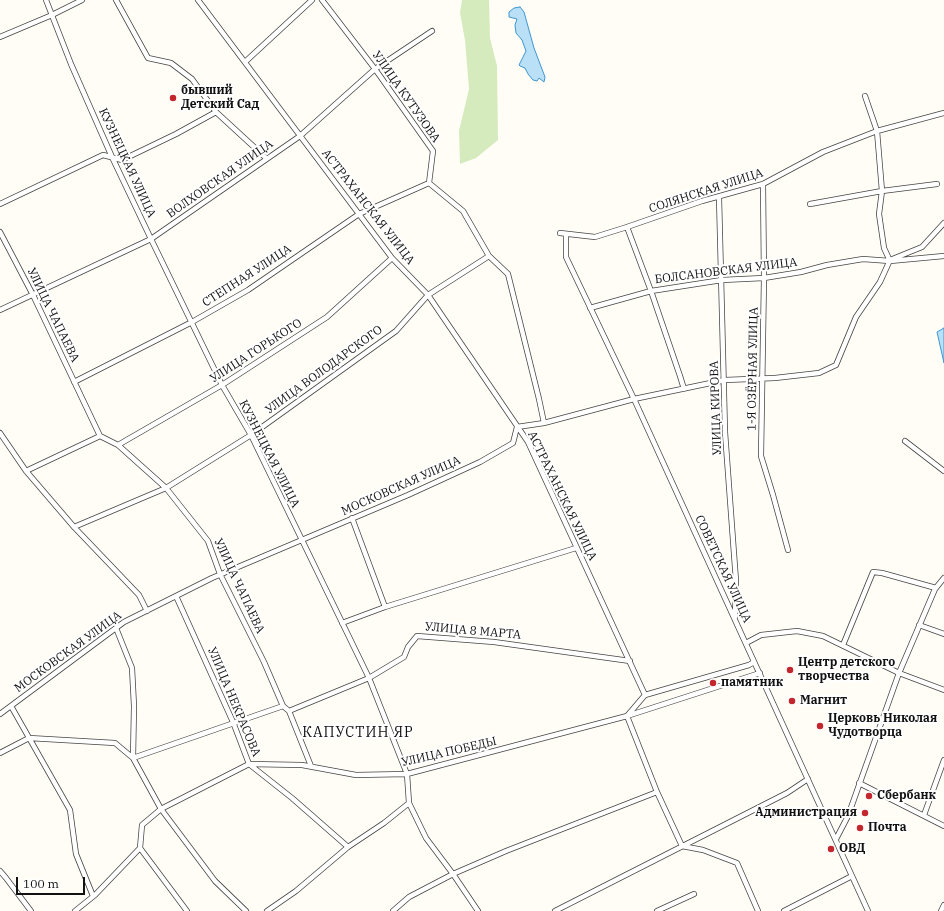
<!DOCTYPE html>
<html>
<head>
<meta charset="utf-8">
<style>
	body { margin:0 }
	#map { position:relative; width:944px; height:911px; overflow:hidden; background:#fffdf5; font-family:"IBM Plex Serif",serif }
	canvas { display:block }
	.scale { position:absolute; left:16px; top:877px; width:69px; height:18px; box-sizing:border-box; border:2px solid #111; border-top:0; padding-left:5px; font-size:12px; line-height:14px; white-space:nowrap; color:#111; -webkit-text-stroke:3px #fff; paint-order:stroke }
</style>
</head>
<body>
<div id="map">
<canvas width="944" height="911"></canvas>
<div class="scale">100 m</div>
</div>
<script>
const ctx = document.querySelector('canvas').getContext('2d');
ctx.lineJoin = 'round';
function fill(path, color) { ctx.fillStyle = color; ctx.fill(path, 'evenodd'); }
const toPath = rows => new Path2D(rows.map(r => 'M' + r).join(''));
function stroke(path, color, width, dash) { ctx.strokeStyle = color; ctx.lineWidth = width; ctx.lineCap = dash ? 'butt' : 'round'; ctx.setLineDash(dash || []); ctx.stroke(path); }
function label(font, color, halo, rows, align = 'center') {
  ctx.font = font + ' "IBM Plex Serif",serif'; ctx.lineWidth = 4; ctx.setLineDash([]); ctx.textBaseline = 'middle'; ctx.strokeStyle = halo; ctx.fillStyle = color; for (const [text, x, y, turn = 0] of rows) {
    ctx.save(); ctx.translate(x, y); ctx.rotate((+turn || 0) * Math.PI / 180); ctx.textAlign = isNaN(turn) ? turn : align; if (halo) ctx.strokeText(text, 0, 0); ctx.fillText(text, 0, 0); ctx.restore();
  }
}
fill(toPath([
	[462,0,489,0,490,38,497,66,498,140,476,158,460,164,459,131,469,89,465,40,460,13]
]), '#d5ebbd');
const water = toPath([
	[520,7,524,12,534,48,545,77,544,82,539,78,537,81,533,80,528,74,525,68,520,66,519,65,526,51,522,40,516,33,515,25,517,19,509,17,509,12,514,8,520,7],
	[944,328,944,363,937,332,944,328]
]);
fill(water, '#b9e0f7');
stroke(water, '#3f96cf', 1);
const minor = toPath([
	[46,0,71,64,112,157,151,239,222,385,251,435,369,678,407,774,409,803,426,838,453,874,478,911],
	[116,0,148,58,171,63,192,79,216,112,266,158],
	[198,0,392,258,428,295,528,442,645,695,627,716,657,792,682,846,703,850,737,863,758,911],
	[322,0,375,69,433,151,429,183,463,211,489,256,508,274,539,399,544,423],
	[0,37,52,15,82,0],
	[245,62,312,0],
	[865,96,877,131,882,191,879,214,884,248,890,261],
	[763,184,764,278,761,456,773,495,788,550],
	[719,197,725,432,736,581,735,617],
	[0,204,103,155,122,160,176,134,216,112],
	[810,204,882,191,937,184],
	[627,227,651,291,680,376,684,389],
	[0,232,33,295,100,436,118,445,166,488,208,541,220,574,264,662,283,706,289,711,311,766],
	[560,233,595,237,627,227,702,201,763,184,823,152,877,131,944,113],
	[566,235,566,257,634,399,868,911],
	[590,308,651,291,722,280,764,278,801,272,827,265,863,259,890,261,944,256],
	[0,310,151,239,300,136,375,69,432,31],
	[74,382,192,322,248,290,359,214,429,183],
	[517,427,544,423,634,399,725,380,775,378,819,373,836,365,856,317,880,282,890,260,922,247,944,223],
	[0,433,26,471,74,527,139,595,147,611],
	[905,441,944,471],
	[118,445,222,385,327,317,392,258],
	[26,471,100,436],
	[352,518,385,607],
	[74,527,166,488,251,435,396,331,428,295,489,256],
	[176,596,233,722,249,764,292,798,348,847],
	[342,623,385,607,576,548],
	[919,625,944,634],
	[116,628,132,668,134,706,133,758,161,809,215,881,246,911],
	[746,643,761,635,797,631,823,636,899,673,944,690],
	[843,645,873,572,882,573,936,588],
	[645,695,749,665,754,662],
	[11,706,70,810,76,854,93,896],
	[289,711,369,678,404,657,408,647,417,636,494,642,630,661],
	[0,714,124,622,212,578,408,495,480,462,513,443,517,427],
	[0,753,29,738,115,743,133,758,283,706],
	[859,783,944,826],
	[924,815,944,760],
	[836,839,848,816,899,673,935,589,944,578],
	[140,848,187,911],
	[0,871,6,878,31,911],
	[75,911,95,895,140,848,142,825,161,809,249,764,302,765,356,775,407,774,627,716,760,673],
	[267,911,296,891,348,847,384,823,409,803],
	[393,911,409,897,453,874,506,851,657,792],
	[555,911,787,793,808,779],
	[657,911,694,894],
	[784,911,852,876],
	[941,911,944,905]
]);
stroke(minor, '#444', 6);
stroke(minor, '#fff', 4.5);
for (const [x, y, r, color] of [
	[173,98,4,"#c4262e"],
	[790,670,4,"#c4262e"],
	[713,683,4,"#c4262e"],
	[792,701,4,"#c4262e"],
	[820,726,4,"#c4262e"],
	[869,796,4,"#c4262e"],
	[865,813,4,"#c4262e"],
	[860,828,4,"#c4262e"],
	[831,849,4,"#c4262e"]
]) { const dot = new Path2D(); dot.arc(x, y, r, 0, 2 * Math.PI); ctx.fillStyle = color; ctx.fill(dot); stroke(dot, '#fff', 1.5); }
label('bold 12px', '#111', '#fff', [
	["бывший",181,91],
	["Детский Сад",181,105],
	["Центр детского",798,663],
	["творчества",798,677],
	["памятник",721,683],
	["Магнит",800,701],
	["Церковь Николая",828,719],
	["Чудотворца",828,733],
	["Сбербанк",877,796],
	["Администрация",857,813,"right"],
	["Почта",868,828],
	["ОВД",839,849]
], 'left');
label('12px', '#111', '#fff', [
	["УЛИЦА КУТУЗОВА",406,97,55],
	["КУЗНЕЦКАЯ УЛИЦА",127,163,65],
	["ВОЛХОВСКАЯ УЛИЦА",220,179,-35],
	["СОЛЯНСКАЯ УЛИЦА",706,191,-18],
	["АСТРАХАНСКАЯ УЛИЦА",368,207,52],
	["БОЛСАНОВСКАЯ УЛИЦА",726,271,-7],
	["СТЕПНАЯ УЛИЦА",247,276,-33],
	["УЛИЦА ЧАПАЕВА",53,315,64],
	["УЛИЦА ГОРЬКОГО",256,351,-33],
	["1-Я ОЗЁРНАЯ УЛИЦА",753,369,-89],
	["УЛИЦА ВОЛОДАРСКОГО",324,370,-36],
	["УЛИЦА КИРОВА",716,408,-92],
	["КУЗНЕЦКАЯ УЛИЦА",269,454,63],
	["МОСКОВСКАЯ УЛИЦА",401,486,-24],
	["АСТРАХАНСКАЯ УЛИЦА",562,496,64],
	["СОВЕТСКАЯ УЛИЦА",723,569,65],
	["УЛИЦА ЧАПАЕВА",239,586,65],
	["УЛИЦА 8 МАРТА",473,631,5],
	["МОСКОВСКАЯ УЛИЦА",68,652,-36],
	["УЛИЦА НЕКРАСОВА",234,702,67],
	["УЛИЦА ПОБЕДЫ",449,752,-13]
]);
ctx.letterSpacing = '1px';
label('14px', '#111', '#fff', [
	["КАПУСТИН ЯР",358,733]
]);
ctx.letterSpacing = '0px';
</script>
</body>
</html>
